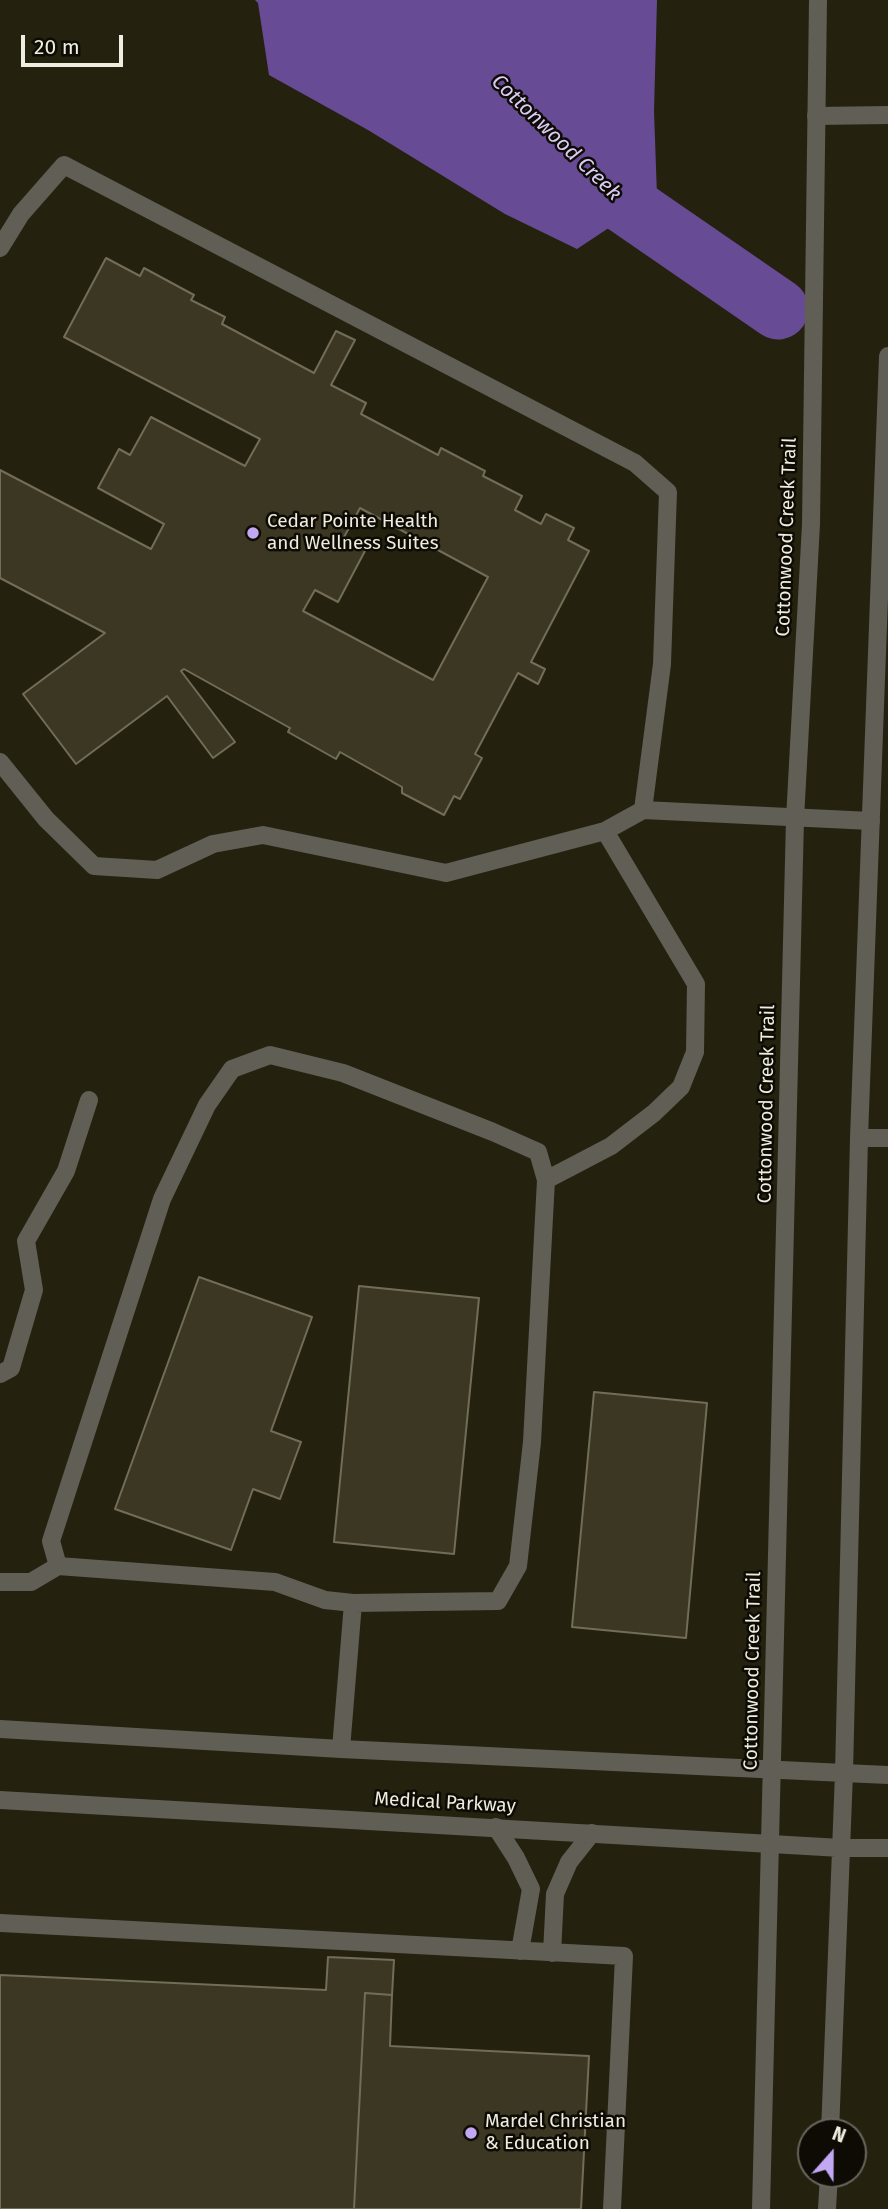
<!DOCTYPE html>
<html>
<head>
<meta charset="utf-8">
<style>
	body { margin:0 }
	#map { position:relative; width:888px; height:2209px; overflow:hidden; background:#25210f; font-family:"Fira Sans",sans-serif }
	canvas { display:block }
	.north { position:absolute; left:797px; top:2118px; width:70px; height:70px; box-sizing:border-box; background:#0d0b04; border:2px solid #67655c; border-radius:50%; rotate:21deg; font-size:19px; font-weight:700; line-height:28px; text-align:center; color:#efece0 }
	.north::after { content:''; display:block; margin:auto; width:24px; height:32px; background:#c2a8f2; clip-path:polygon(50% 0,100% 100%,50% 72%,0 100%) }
	.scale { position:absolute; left:21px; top:35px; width:102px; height:32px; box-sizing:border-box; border:4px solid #efece0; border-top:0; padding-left:9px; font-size:21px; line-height:24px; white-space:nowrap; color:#efece0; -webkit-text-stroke:5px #0d0b04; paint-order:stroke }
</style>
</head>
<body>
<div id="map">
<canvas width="888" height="2209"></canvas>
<div class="north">N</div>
<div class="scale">20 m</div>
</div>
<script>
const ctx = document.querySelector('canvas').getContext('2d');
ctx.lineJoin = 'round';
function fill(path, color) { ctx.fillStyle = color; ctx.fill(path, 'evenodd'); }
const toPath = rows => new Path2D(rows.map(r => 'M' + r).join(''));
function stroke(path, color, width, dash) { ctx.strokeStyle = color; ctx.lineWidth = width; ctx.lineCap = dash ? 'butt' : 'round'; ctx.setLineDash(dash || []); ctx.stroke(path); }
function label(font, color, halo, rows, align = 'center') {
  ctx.font = font + ' "Fira Sans",sans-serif'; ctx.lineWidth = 5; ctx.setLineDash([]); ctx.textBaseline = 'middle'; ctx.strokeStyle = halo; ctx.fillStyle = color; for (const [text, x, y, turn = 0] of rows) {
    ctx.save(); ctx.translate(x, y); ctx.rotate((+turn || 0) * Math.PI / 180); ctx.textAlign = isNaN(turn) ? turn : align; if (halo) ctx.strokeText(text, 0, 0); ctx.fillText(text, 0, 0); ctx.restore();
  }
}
fill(toPath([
	[255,0,657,0,654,111,657,196,577,249,505,214,368,130,269,75,258,3]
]), '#684b95');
stroke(toPath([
	[572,158,601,187,778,309]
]), '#684b95', 61);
const building = toPath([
	[106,258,140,276,144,268,194,295,191,300,225,317,222,324,314,373,336,331,355,340,331,385,366,403,361,414,438,455,441,448,485,471,483,476,522,496,515,510,541,524,546,514,574,528,568,540,589,551,531,662,545,669,538,684,518,673,475,754,482,758,460,799,454,796,444,815,402,793,402,787,340,752,336,759,288,732,290,728,184,669,181,671,235,742,213,758,167,696,76,764,23,694,105,633,0,578,0,470,151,549,164,524,98,488,119,449,130,455,151,417,245,466,260,439,64,337,106,258],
	[360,508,488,577,433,680,303,611,315,590,338,602,366,549,344,537,360,508],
	[199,1277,312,1317,271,1431,301,1442,280,1499,253,1489,231,1550,115,1509,199,1277],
	[359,1286,479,1298,454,1554,334,1542,359,1286],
	[594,1392,707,1403,686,1638,572,1627,594,1392],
	[328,1957,394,1960,392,1995,365,1993,354,2209,0,2209,0,1975,326,1990,328,1957],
	[365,1993,392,1995,390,2046,589,2056,581,2209,354,2209,365,1993]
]);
fill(building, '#3b3723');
stroke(building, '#716d57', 2);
stroke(toPath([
	[816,116,888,115],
	[0,248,21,214,64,165,635,463,668,492,662,664,643,810],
	[0,762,46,819,94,866,157,870,213,844,263,835,446,873,605,831,643,810,871,821],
	[859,1138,888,1138],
	[546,1180,611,1146,654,1113,681,1087,695,1052,696,984,605,831],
	[0,1374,11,1368,34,1290,26,1241,66,1171,89,1100],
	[0,1582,31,1582,58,1566],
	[341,1749,353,1603,325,1600,275,1582,58,1566,51,1541,162,1199,207,1105,232,1069,270,1055,343,1073,493,1132,538,1152,546,1180,532,1442,518,1566,498,1601,353,1603],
	[496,1827,516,1858,531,1889,520,1951],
	[0,1923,624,1956,612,2209],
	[552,1953,555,1894,569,1862,592,1833]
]), '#605e55', 18);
stroke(toPath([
	[844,1773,888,1775],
	[841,1848,888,1848]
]), '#605e55', 18);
stroke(toPath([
	[0,1729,341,1749,844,1773],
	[0,1800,841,1848],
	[830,2132,844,1773,859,1138,888,356],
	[761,2209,795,819,811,524,818,0],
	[827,2209,829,2174]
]), '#605e55', 18);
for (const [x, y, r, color] of [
	[253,533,7,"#c2a8f2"],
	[471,2133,7,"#c2a8f2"]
]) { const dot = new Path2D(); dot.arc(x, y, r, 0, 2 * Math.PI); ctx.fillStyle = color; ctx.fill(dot); stroke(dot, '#0d0b04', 2.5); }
label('19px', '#efece0', '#0d0b04', [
	["Cedar Pointe Health",267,522],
	["and Wellness Suites",267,544],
	["Mardel Christian",485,2122],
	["& Education",485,2144]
], 'left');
label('19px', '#efece0', '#0d0b04', [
	["Cottonwood Creek Trail",787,537,-88],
	["Cottonwood Creek Trail",767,1104,-89],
	["Cottonwood Creek Trail",753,1671,-89],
	["Medical Parkway",445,1803,3]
]);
label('italic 21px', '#daccf6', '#0d0b04', [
	["Cottonwood Creek",556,138,44]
]);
</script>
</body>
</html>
